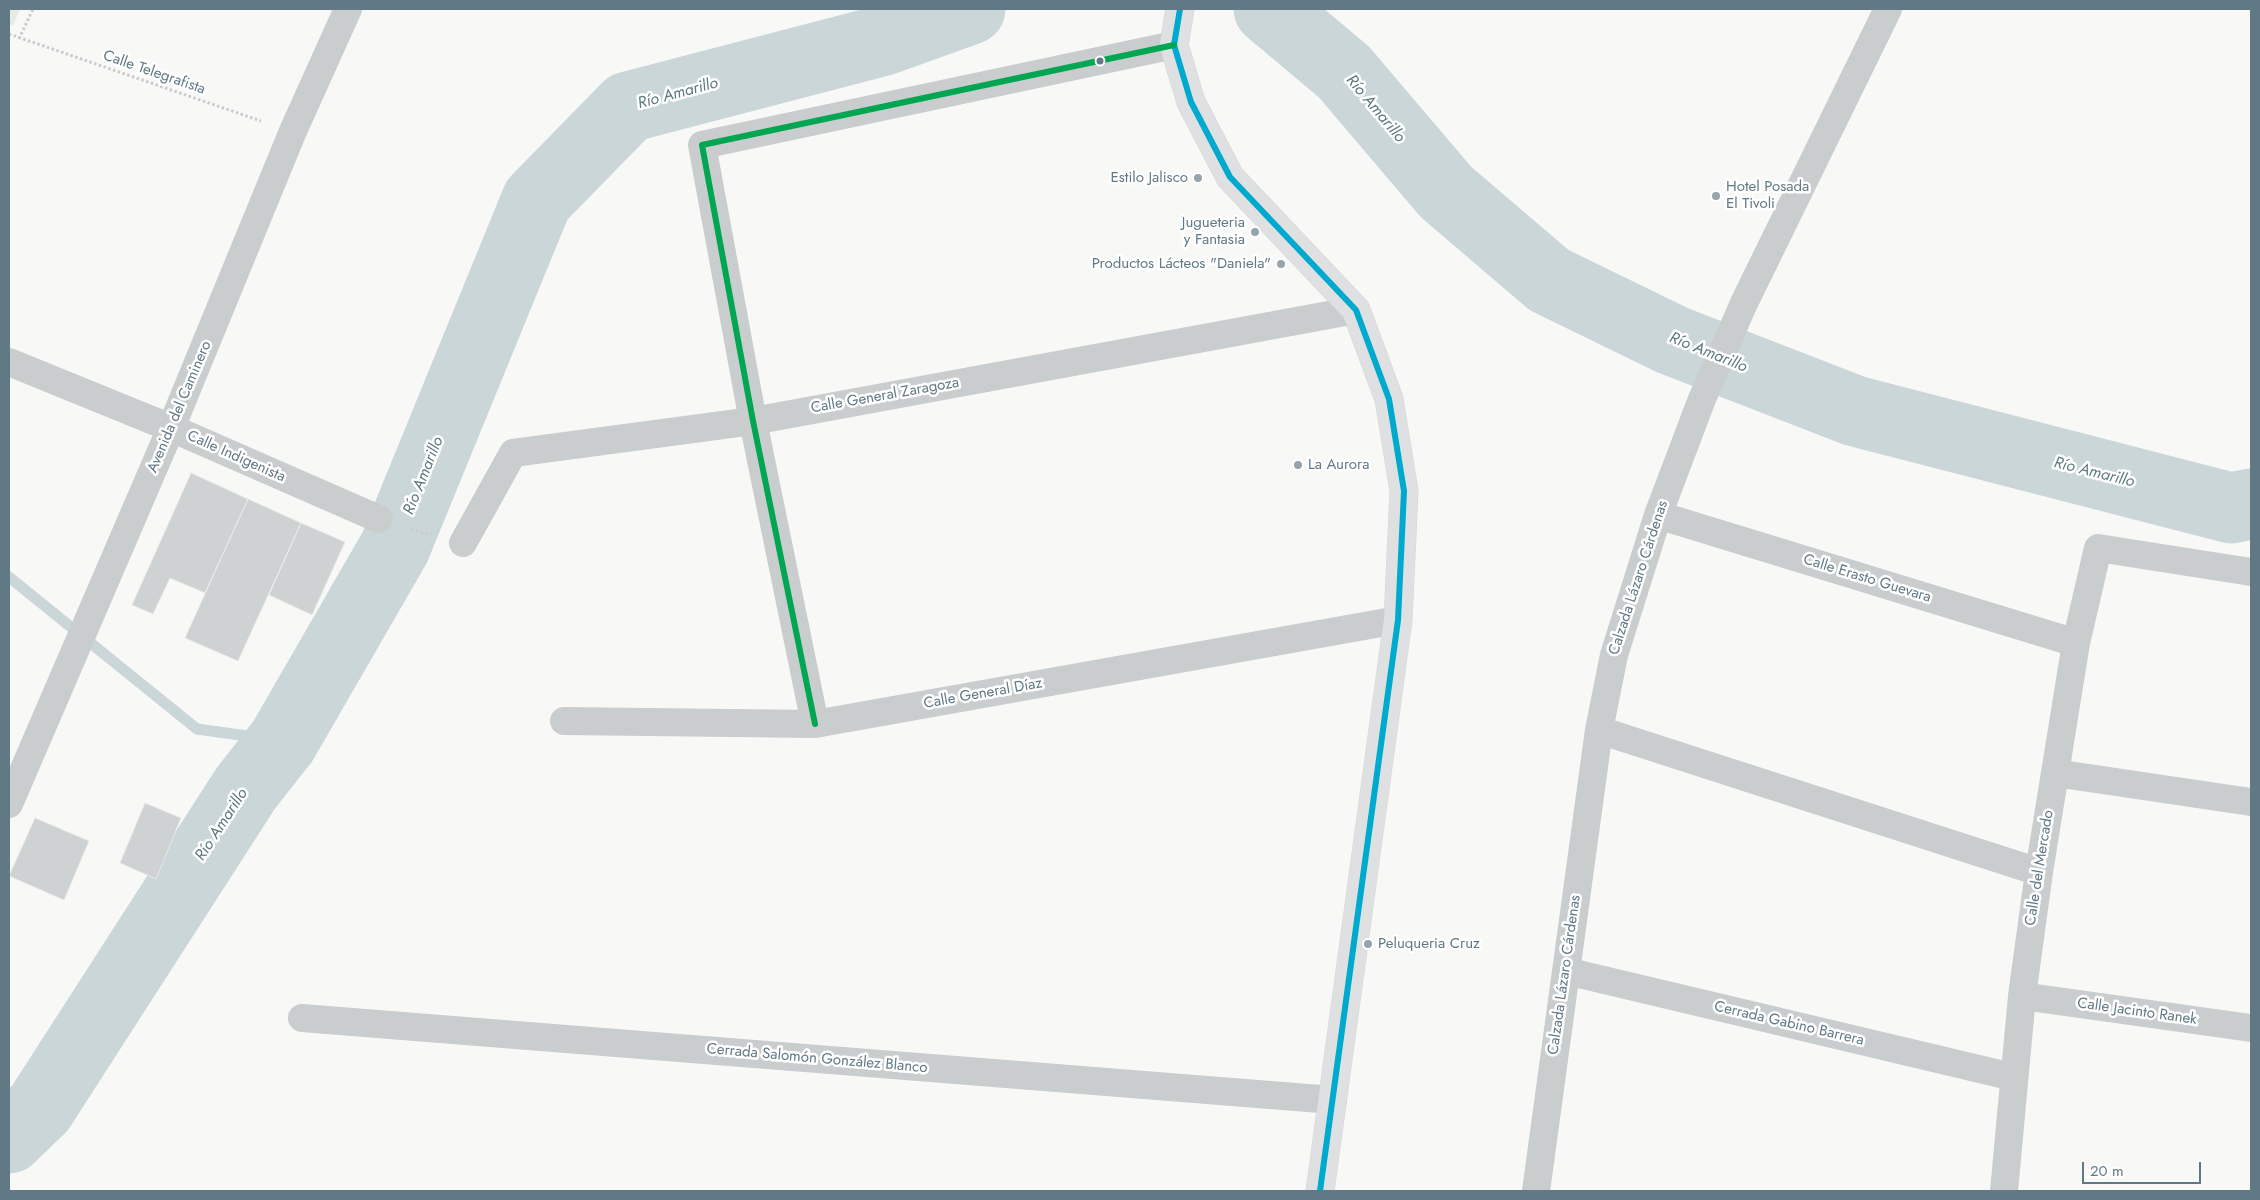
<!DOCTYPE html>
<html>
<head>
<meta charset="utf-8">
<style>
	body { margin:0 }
	#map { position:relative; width:2260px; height:1200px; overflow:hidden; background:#f8f8f7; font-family:Jost,sans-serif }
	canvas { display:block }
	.frame { position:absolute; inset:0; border:10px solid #617984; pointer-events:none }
	.scale { position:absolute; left:2082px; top:1162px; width:119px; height:22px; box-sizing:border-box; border:2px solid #617984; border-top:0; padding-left:6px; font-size:15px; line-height:18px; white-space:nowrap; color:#617984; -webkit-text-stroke:4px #fff; paint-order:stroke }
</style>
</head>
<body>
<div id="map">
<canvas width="2260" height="1200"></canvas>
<div class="frame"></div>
<div class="scale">20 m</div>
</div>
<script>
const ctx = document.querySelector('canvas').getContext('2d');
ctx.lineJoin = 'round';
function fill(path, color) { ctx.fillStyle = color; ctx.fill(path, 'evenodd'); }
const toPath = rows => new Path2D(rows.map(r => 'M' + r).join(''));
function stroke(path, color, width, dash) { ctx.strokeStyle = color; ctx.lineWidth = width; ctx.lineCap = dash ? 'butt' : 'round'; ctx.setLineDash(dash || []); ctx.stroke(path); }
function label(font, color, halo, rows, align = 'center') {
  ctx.font = font + ' Jost,sans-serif'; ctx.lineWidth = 5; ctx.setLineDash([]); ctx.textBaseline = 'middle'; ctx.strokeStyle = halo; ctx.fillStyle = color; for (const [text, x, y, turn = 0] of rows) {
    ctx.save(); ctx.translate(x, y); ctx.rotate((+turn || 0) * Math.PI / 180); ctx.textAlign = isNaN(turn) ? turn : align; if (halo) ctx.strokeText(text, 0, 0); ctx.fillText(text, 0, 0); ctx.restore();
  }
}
fill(toPath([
	[9,9,20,9,13,26,9,24]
]), '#e8eae4');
stroke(toPath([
	[9,577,197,729,283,741]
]), '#cad6d8', 11);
stroke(toPath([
	[1269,9,1344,72,1446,192,1549,280,1672,340,1855,411,2231,508,2251,504],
	[9,1138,40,1108,246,788,283,741,395,547,537,200,628,107,881,41,970,9]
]), '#cad6d8', 71);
const building = toPath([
	[191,473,248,499,205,593,170,578,153,614,132,605,191,473],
	[248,499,301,523,238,661,185,638,248,499],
	[301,523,345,542,312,615,269,595,301,523],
	[145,803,181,818,156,879,120,863,145,803],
	[35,818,89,841,64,900,9,876,35,818]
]);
fill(building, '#cfd2d2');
stroke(building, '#e8e8e6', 1);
const secondary = toPath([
	[1180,9,1174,45,1191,102,1230,177,1356,310,1389,399,1404,491,1398,620,1320,1191]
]);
stroke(secondary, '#d5d6d7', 29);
stroke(toPath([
	[9,34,261,121],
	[19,39,33,9],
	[411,529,431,535]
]), '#c9cbcc', 3, [2.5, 2.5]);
stroke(toPath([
	[9,362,171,428,379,519],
	[1658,515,2076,643],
	[463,543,513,453,753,421,1356,310],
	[564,721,815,724,1398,620],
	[815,724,753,421,702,145,1174,45],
	[1599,730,2039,872],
	[2055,773,2251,802],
	[9,804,171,428,293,131,348,9],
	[1566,971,2013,1077],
	[2022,996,2251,1028],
	[302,1018,1333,1100],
	[1536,1191,1599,730,1614,655,1658,515,1702,399,1744,303,1888,9],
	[2004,1191,2022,996,2039,872,2076,643,2098,548,2251,572]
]), '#cacdcd', 28);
stroke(secondary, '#dfe0e1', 28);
stroke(toPath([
	[1180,9,1174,45,1191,102,1230,177,1356,310,1389,399,1404,491,1398,620,1320,1191]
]), '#00a9ce', 6);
stroke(toPath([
	[815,724,753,421,702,145,1174,45]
]), '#00a651', 6);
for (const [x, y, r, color] of [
	[1100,61,4.5,"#617984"],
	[1198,178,5,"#96a5ac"],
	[1716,196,5,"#96a5ac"],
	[1255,232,5,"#96a5ac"],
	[1281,264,5,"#96a5ac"],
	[1298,465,5,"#96a5ac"],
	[1368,944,5,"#96a5ac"]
]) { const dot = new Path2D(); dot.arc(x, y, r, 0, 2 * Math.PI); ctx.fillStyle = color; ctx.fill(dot); stroke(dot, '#fff', 2); }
label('15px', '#617984', '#fff', [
	["Calle Telegrafista",154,73,19],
	["Calle General Zaragoza",885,396,-10],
	["Avenida del Caminero",180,407,-67],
	["Calle Indigenista",236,457,24],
	["Calzada Lázaro Cárdenas",1639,578,-72],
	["Calle Erasto Guevara",1867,579,17],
	["Calle General Díaz",983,694,-10],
	["Calle del Mercado",2040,868,-81],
	["Calzada Lázaro Cárdenas",1565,975,-82],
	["Calle Jacinto Ranek",2137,1012,8],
	["Cerrada Gabino Barrera",1789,1024,13],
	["Cerrada Salomón González Blanco",817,1059,5]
]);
label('15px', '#617984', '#fff', [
	["Estilo Jalisco",1188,178],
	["Hotel Posada",1726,187,"left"],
	["El Tivoli",1726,204,"left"],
	["Jugueteria",1245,223],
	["y Fantasia",1245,240],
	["Productos Lácteos \"Daniela\"",1271,264],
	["La Aurora",1308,465,"left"],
	["Peluqueria Cruz",1378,944,"left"]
], 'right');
label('italic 16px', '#5c797e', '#fff', [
	["Río Amarillo",678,94,-15],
	["Río Amarillo",1375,109,50],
	["Río Amarillo",1708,353,22],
	["Río Amarillo",2094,473,14],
	["Río Amarillo",424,476,-68],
	["Río Amarillo",222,825,-57]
]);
</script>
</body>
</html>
